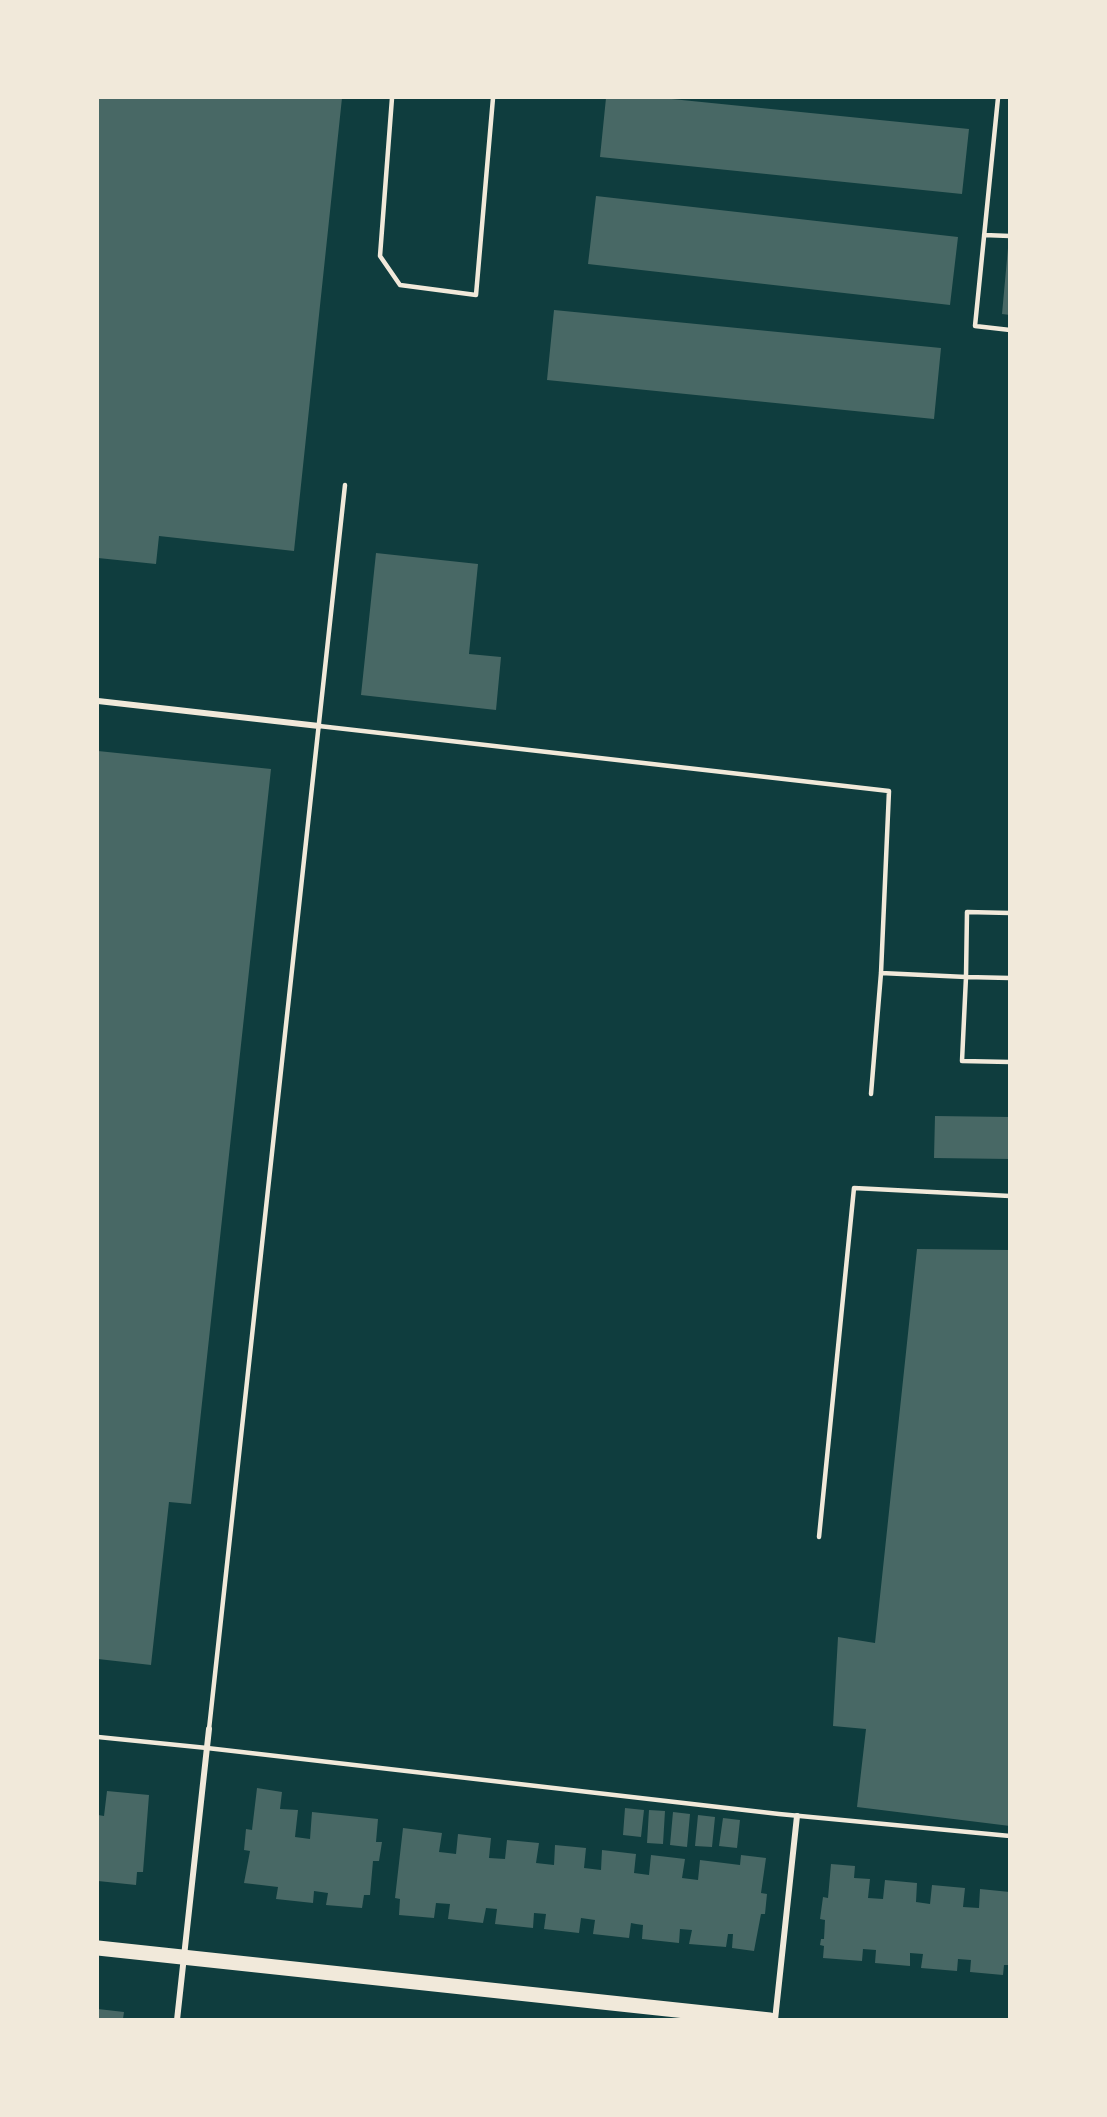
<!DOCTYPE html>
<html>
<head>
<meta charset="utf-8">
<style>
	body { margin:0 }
	#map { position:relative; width:1107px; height:2117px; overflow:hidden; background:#0f3d3e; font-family:"Fira Sans",sans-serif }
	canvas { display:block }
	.frame { position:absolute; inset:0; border:99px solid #f1e9da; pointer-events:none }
</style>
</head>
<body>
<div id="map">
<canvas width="1107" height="2117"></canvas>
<div class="frame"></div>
</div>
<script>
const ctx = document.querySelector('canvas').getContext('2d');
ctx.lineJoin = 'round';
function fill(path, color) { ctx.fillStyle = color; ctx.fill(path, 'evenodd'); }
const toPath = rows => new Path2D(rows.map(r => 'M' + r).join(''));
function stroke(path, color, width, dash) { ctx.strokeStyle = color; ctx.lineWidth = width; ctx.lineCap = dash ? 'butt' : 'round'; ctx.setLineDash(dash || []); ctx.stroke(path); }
fill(toPath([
	[98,98,342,98,294,551,159,536,156,564,98,558],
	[606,98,662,98,969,129,962,194,600,157],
	[596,196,958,237,950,305,588,264],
	[1008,248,1010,248,1010,315,1002,314],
	[554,310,941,348,934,419,547,380],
	[376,553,478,564,469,654,501,657,496,710,361,695],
	[98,751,271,769,191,1504,169,1502,151,1665,98,1659],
	[935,1116,1010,1117,1010,1159,934,1158],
	[917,1249,1010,1250,1010,1826,857,1807,866,1729,833,1726,838,1637,875,1643],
	[257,1788,282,1792,280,1809,298,1810,295,1837,310,1839,312,1812,378,1819,376,1842,382,1842,379,1861,373,1861,370,1895,364,1895,362,1908,326,1905,328,1893,314,1891,313,1903,276,1899,278,1887,244,1883,250,1851,244,1850,246,1829,252,1830],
	[107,1791,149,1795,143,1872,137,1872,136,1885,98,1881,98,1815,104,1816],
	[625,1808,644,1810,641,1837,623,1835],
	[649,1810,665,1811,663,1844,647,1843],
	[673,1812,690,1814,687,1847,670,1845],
	[698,1815,715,1817,712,1847,695,1846],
	[723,1818,740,1820,737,1848,719,1846],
	[403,1828,442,1833,439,1852,448,1853,456,1854,458,1834,491,1838,489,1858,505,1859,507,1840,539,1843,536,1863,554,1865,555,1845,586,1848,584,1868,601,1870,602,1850,636,1854,634,1873,649,1875,651,1855,685,1859,682,1878,698,1880,700,1860,740,1865,741,1855,766,1858,761,1893,767,1894,765,1914,761,1914,754,1951,732,1948,733,1934,728,1934,726,1947,689,1944,692,1930,680,1929,679,1943,642,1939,643,1925,636,1924,631,1923,629,1938,593,1934,595,1920,581,1918,579,1933,544,1929,546,1914,534,1913,533,1928,495,1924,497,1909,486,1908,483,1923,448,1919,450,1904,436,1903,434,1918,399,1915,400,1899,395,1898],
	[831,1864,855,1866,854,1878,870,1879,868,1898,883,1899,885,1880,917,1883,916,1902,930,1904,932,1885,965,1888,963,1907,979,1908,980,1889,1010,1892,1010,1965,1004,1965,1003,1975,970,1972,971,1960,958,1959,957,1971,921,1968,923,1954,910,1953,910,1966,875,1963,876,1950,863,1949,862,1961,823,1958,824,1946,820,1945,821,1939,824,1939,825,1920,820,1919,823,1897,828,1898],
	[98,2009,124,2012,123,2019,98,2019]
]), '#486865');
stroke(toPath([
	[392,98,380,256,400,285,476,295,493,98],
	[998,98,975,326,1010,330],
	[984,235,1010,236],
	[319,726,889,791,881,973,871,1094],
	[881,973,966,977,967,912,1010,913],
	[1010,978,966,977,962,1061,1010,1062],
	[819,1537,854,1188,1010,1196],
	[209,1729,345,485],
	[98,1737,207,1748,779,1814,1010,1836]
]), '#f1e9da', 4.5);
stroke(toPath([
	[98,701,319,726],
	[177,2020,209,1729],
	[775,2020,797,1816]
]), '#f1e9da', 6);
stroke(toPath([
	[98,1948,770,2020]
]), '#f1e9da', 15);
</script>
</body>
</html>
